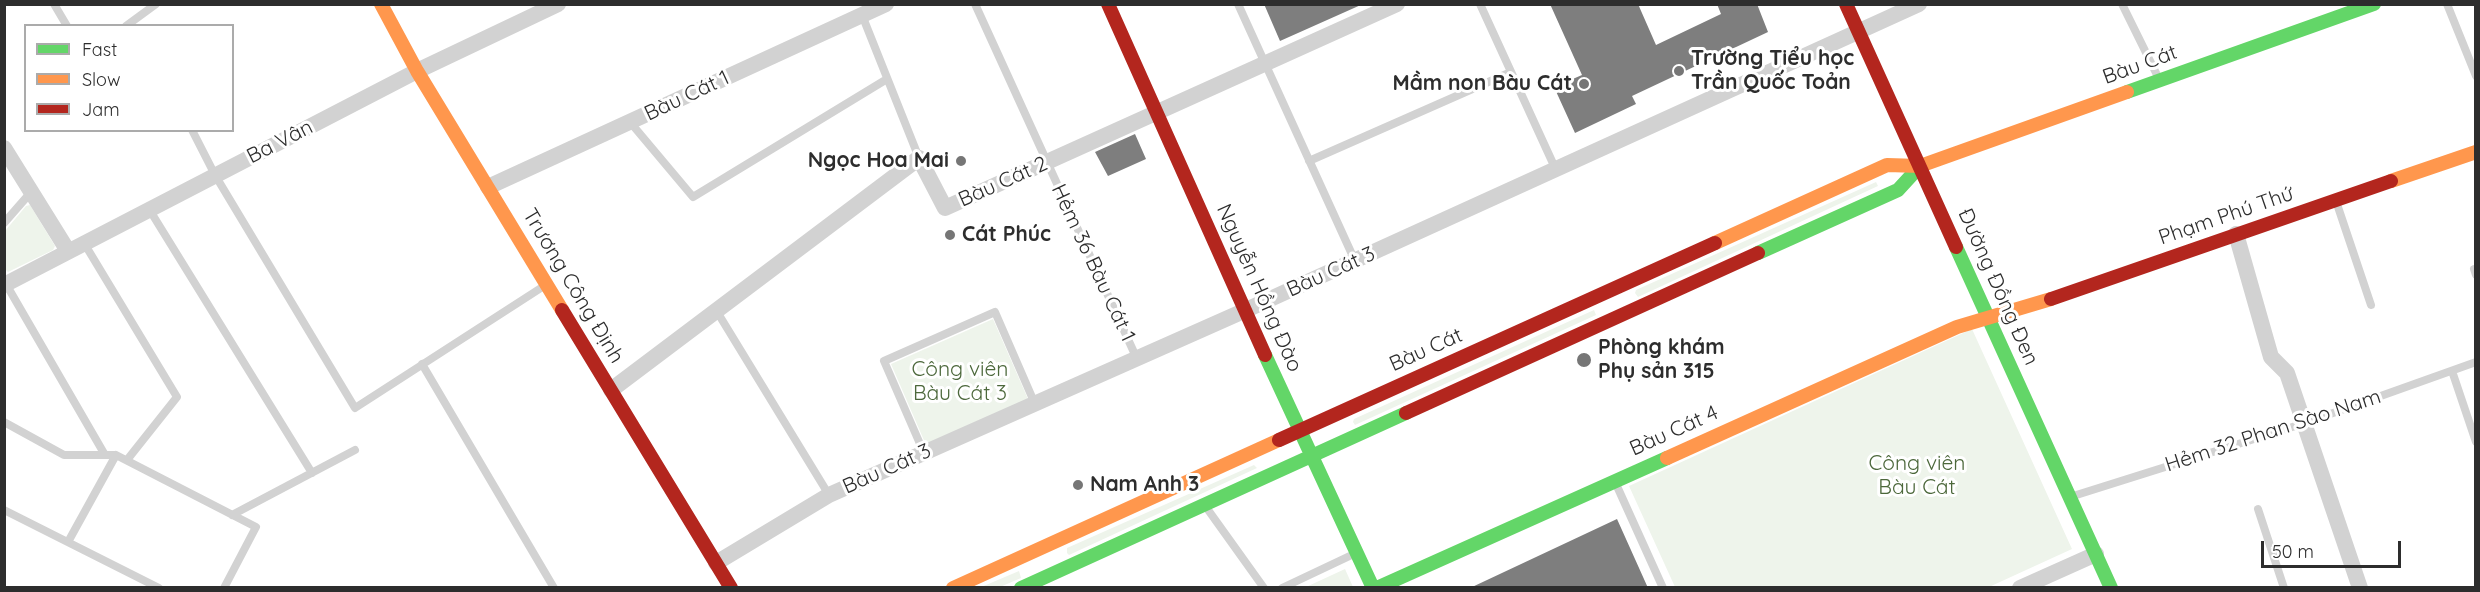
<!DOCTYPE html>
<html>
<head>
<meta charset="utf-8">
<style>
	body { margin:0 }
	#map { position:relative; width:2480px; height:592px; overflow:hidden; background:#fff; font-family:Quicksand,sans-serif }
	canvas { display:block }
	.frame { position:absolute; inset:0; border:6px solid #2d2d2d; pointer-events:none }
	.legend { position:absolute; left:24px; top:24px; width:210px; height:108px; box-sizing:border-box; background:#fff; border:2px solid #ababab; margin:0; padding:8px 10px; list-style:none; font-size:18px; color:#2d2d2d }
	.legend li { display:flex; align-items:center; gap:12px; height:30px }
	.legend b { width:30px; border:2px solid #ababab }
	.scale { position:absolute; left:2261px; top:541px; width:140px; height:27px; box-sizing:border-box; border:3px solid #2d2d2d; border-top:0; padding-left:8px; font-size:18px; line-height:21px; white-space:nowrap; color:#2d2d2d; -webkit-text-stroke:4px #fff; paint-order:stroke }
</style>
</head>
<body>
<div id="map">
<canvas width="2480" height="592"></canvas>
<div class="frame"></div>
<ul class="legend">
<li><b style="height:8px;background:#63d668"></b>Fast</li>
<li><b style="height:8px;background:#ff974d"></b>Slow</li>
<li><b style="height:8px;background:#b3261e"></b>Jam</li>
</ul>
<div class="scale">50 m</div>
</div>
<script>
const ctx = document.querySelector('canvas').getContext('2d');
ctx.lineJoin = 'round';
function fill(path, color) { ctx.fillStyle = color; ctx.fill(path, 'evenodd'); }
const toPath = rows => new Path2D(rows.map(r => 'M' + r).join(''));
function stroke(path, color, width, dash) { ctx.strokeStyle = color; ctx.lineWidth = width; ctx.lineCap = dash ? 'butt' : 'round'; ctx.setLineDash(dash || []); ctx.stroke(path); }
function label(font, color, halo, rows, align = 'center') {
  ctx.font = font + ' Quicksand,sans-serif'; ctx.lineWidth = 6; ctx.setLineDash([]); ctx.textBaseline = 'middle'; ctx.strokeStyle = halo; ctx.fillStyle = color; for (const [text, x, y, turn = 0] of rows) {
    ctx.save(); ctx.translate(x, y); ctx.rotate((+turn || 0) * Math.PI / 180); ctx.textAlign = isNaN(turn) ? turn : align; if (halo) ctx.strokeText(text, 0, 0); ctx.fillText(text, 0, 0); ctx.restore();
  }
}
fill(toPath([
	[1876,182,1878,186,1638,297,1635,293,1636,290],
	[30,205,55,246,53,250,8,272,5,269,5,231,26,206],
	[1594,310,1596,315,1355,425,1353,422,1354,419],
	[993,319,1028,399,926,445,891,364],
	[1972,329,2072,549,1989,587,1675,587,1629,486],
	[1254,465,1257,468,1069,555,1067,553,1067,548],
	[1345,569,1353,587,1306,587],
	[1019,571,1021,578,1000,587,979,588]
]), '#eef4eb');
fill(toPath([
	[1264,4,1363,4,1280,41],
	[1550,4,1638,4,1656,45,1721,14,1717,4,1757,4,1768,32,1632,96,1636,104,1575,133,1554,87,1582,75],
	[1135,134,1146,159,1108,176,1095,152],
	[1617,519,1648,588,1470,588]
]), '#7e7e7e');
stroke(toPath([
	[54,4,67,26],
	[975,4,1137,359],
	[1238,4,1355,261],
	[1480,4,1556,170],
	[2122,4,2159,79],
	[2447,4,2476,76],
	[862,15,919,158],
	[126,26,156,4],
	[630,122,693,197,887,79],
	[192,130,215,175,355,408,544,286],
	[1309,161,1511,72],
	[2337,204,2371,305],
	[149,209,312,473],
	[4,223,32,191],
	[84,243,177,397,127,460],
	[2474,269,2476,275],
	[6,284,105,455,116,455,256,527,224,588],
	[716,310,829,495],
	[422,364,554,588],
	[2452,371,2476,442],
	[4,422,64,455,105,455],
	[924,453,884,361,995,312,1035,404],
	[1616,484,1663,588],
	[2070,497,2305,423,2476,362],
	[1206,507,1264,588],
	[2258,509,2284,588],
	[4,510,159,588],
	[232,515,355,450],
	[68,542,116,455],
	[1282,588,1356,553]
]), '#d2d2d2', 8);
stroke(toPath([
	[4,148,68,251],
	[488,187,886,4],
	[2236,234,2271,357,2287,373,2360,588],
	[4,285,417,71,558,4],
	[611,390,919,158,945,208,1397,4],
	[716,563,829,495,1246,310,1919,4],
	[2020,588,2096,554]
]), '#d2d2d2', 16);
stroke(toPath([
	[2127,92,2374,4],
	[1956,247,2111,588],
	[1758,253,1898,190,1920,166],
	[1265,355,1373,588],
	[1021,588,1406,413],
	[1377,588,1667,458]
]), '#63d668', 14);
stroke(toPath([
	[381,4,417,71,562,310],
	[2391,181,2476,152],
	[1715,243,1887,165,1920,166,2127,92],
	[1667,458,1957,327,2051,299],
	[953,588,1279,440]
]), '#ff974d', 14);
stroke(toPath([
	[1108,4,1265,355],
	[1846,4,1956,247],
	[2051,299,2391,181],
	[562,310,731,588],
	[1406,413,1758,253],
	[1279,440,1715,243]
]), '#b3261e', 14);
for (const [x, y, r, color] of [
	[1679,71,6,"#767676"],
	[1584,84,6,"#767676"],
	[961,161,6,"#767676"],
	[950,235,6,"#767676"],
	[1584,360,8,"#767676"],
	[1078,485,6,"#767676"]
]) { const dot = new Path2D(); dot.arc(x, y, r, 0, 2 * Math.PI); ctx.fillStyle = color; ctx.fill(dot); stroke(dot, '#fff', 2); }
label('bold 21px', '#2d2d2d', '#fff', [
	["Trường Tiểu học",1691,59],
	["Trần Quốc Toản",1691,83],
	["Mầm non Bàu Cát",1572,84,"right"],
	["Ngọc Hoa Mai",949,161,"right"],
	["Cát Phúc",962,235],
	["Phòng khám",1598,348],
	["Phụ sản 315",1598,372],
	["Nam Anh 3",1090,485]
], 'left');
label('21px', '#2d2d2d', '#fff', [
	["Bàu Cát",2140,65,-20],
	["Bàu Cát 1",687,96,-25],
	["Ba Vân",280,142,-27],
	["Bàu Cát 2",1003,182,-24],
	["Phạm Phú Thứ",2226,216,-19],
	["Hẻm 36 Bàu Cát 1",1093,263,65],
	["Bàu Cát 3",1331,272,-24],
	["Trương Công Định",573,286,59],
	["Đường Đồng Đen",1998,287,66],
	["Nguyễn Hồng Đào",1259,288,66],
	["Bàu Cát",1426,350,-24],
	["Bàu Cát 4",1674,431,-24],
	["Hẻm 32 Phan Sào Nam",2273,431,-18],
	["Bàu Cát 3",887,469,-24]
]);
label('21px', '#4c683b', '#fff', [
	["Công viên",960,370],
	["Bàu Cát 3",960,394],
	["Công viên",1917,464],
	["Bàu Cát",1917,488]
]);
</script>
</body>
</html>
